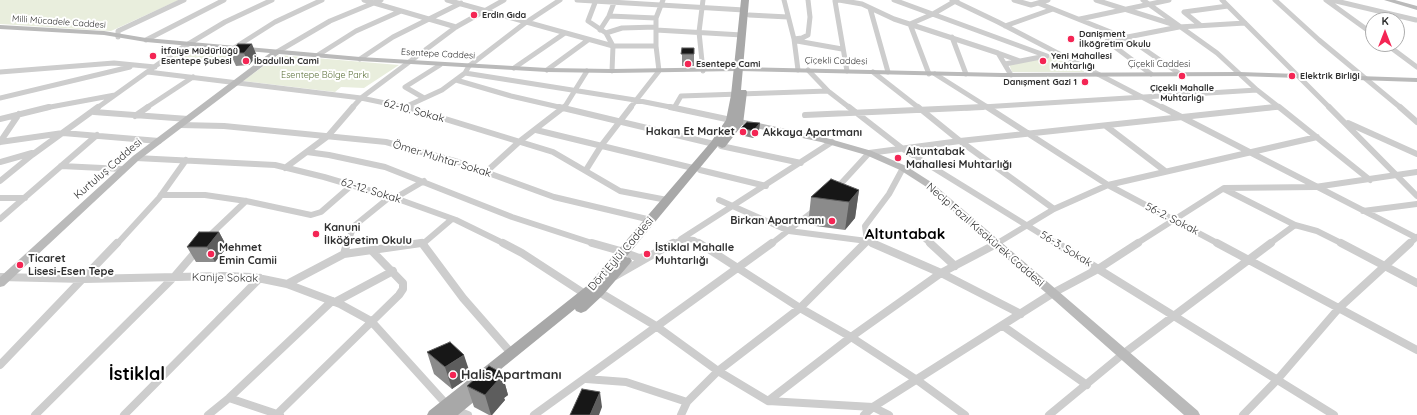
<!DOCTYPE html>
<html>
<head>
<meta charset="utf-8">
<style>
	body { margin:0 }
	#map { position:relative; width:1417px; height:415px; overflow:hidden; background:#fff; font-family:Quicksand,sans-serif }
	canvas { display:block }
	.north { position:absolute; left:1365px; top:12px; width:40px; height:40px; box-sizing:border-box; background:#fff; border:1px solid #acacac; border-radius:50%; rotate:0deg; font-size:11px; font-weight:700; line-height:16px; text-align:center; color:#303030 }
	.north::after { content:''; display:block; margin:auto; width:14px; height:18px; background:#f42554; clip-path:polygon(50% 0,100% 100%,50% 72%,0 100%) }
</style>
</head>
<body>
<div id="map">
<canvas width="1417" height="415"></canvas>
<div class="north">K</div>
</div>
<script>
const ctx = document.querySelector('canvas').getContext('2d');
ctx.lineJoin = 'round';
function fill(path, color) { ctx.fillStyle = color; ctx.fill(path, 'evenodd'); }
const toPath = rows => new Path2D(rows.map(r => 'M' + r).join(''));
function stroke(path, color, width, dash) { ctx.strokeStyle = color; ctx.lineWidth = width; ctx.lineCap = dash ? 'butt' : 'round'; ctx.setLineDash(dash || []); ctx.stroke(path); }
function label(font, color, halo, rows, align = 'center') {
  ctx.font = font + ' Quicksand,sans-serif'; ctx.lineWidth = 4; ctx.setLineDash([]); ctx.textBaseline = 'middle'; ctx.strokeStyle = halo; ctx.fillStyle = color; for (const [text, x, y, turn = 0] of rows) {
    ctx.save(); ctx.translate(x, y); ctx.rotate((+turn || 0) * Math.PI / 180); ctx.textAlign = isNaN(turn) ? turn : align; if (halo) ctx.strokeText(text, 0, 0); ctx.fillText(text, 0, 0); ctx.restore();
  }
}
fill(toPath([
	[0,0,179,0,111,31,0,24],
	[192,48,242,52,228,65,169,60,186,49],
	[279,55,399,65,364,88,341,87,335,92,243,81],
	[1054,56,1083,69,1084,72,1012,72,1009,64]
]), '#e9eedd');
stroke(toPath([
	[364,0,456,27],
	[447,0,613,46,656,46],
	[577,0,744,10],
	[596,0,588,21,606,33,613,46,612,71],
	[703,0,699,32,703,71],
	[784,0,794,39,798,70],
	[894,0,1047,56],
	[952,0,998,22,1163,108],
	[1014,0,1031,5,1048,0],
	[1096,0,1172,24],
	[1143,0,1217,53,1257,90,1280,108],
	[1222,0,1330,108],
	[1275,0,1319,40,1401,108],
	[1326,0,1373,34],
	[1332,0,1416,20],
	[1038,3,1123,37,1141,47,1180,74],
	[870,8,888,72],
	[749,15,788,17],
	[609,16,656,18],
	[1080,19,1169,0],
	[1200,25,1184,12,1228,6],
	[1005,26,1053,9],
	[600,30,609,16,615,0],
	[656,30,742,35],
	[606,33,622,28,656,27],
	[118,37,118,31,184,0],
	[952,37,966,74],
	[794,39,802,38,808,35,810,17,808,0],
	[146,40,224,0],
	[797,41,842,49],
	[1386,44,1417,67],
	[234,48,275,22,322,0],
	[277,52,330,21,381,0],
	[998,53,1020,61],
	[318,55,356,31,401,11],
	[360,59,393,37,461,3],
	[1005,64,1046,56],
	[514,68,565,33],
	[547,70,588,40],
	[808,70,828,91,850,108],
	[847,71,835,1,839,0,862,4,894,19,998,53,1011,75],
	[0,72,114,63,155,67],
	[148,72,361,98,409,108],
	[873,72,919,108],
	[465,73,635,100,675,108],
	[929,74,910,24,933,14,957,0],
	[935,74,989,108],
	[1151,74,1107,41,1179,27,1245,23],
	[456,80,511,96,563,108],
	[0,98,130,67],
	[424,98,405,87,440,65],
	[405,107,442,90,465,73,469,66,525,23,560,0],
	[45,108,115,95],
	[97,108,175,52,225,22,272,0],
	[146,108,193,77],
	[352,108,361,98,456,27,504,0],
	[564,108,587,71],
	[630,108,659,71,656,46,656,18,663,0],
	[674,108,681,96,828,91],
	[966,108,1257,90],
	[1265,108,1278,107]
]), '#cdcdcd', 5);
stroke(toPath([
	[406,107,553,152,620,191,667,200],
	[559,107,714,144],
	[670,107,731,120],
	[849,107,903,149,1057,244],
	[918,107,960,141,1054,209],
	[987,107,1108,185,1219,244],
	[1162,107,1417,238],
	[1279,107,1370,180],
	[1329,107,1417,196],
	[1400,107,1417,122],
	[94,112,188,119],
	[805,115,983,107],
	[135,116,148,107],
	[0,119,49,107],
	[1348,123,1417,154],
	[180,125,224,126,386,142,458,162,554,197,651,220],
	[1106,126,1165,171],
	[536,130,693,168],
	[0,142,63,133,159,141],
	[0,142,19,114],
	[721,146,801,163],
	[307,152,329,155,385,167,512,217,595,244],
	[136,158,275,165,324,177,395,198,456,220,505,244],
	[0,162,32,153],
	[61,166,123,169],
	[285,168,328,136,353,107],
	[586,170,601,146,631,107],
	[700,170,766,186],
	[486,172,520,141,564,107],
	[0,181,32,155,98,107],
	[836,189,869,153,960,141,1275,107],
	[1224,189,1295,225,1317,231,1343,244],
	[161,195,205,195,246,201,311,215,321,212,352,185],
	[0,198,25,198],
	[395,198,424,181],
	[719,200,789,231,867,241,875,244],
	[1363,211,1417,204],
	[0,219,97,135],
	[917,232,931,244],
	[207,238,246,201],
	[681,239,832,142],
	[422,243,423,244],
	[117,244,159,198,186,160],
	[347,244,354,226,391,196],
	[417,244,425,242,452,219],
	[671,244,685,239,694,240,701,244],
	[771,244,816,209],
	[864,244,867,241,865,226,889,194,903,168],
	[996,244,1054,209,1108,185,1317,137],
	[1136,244,1224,188,1315,187,1417,172],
	[1269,244,1295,225],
	[1409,244,1417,237]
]), '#cdcdcd', 6);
stroke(toPath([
	[422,243,463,298,512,354],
	[503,243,522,253,585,294],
	[592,243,624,252],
	[699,243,800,308,851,337,917,380,965,415],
	[872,243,941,273,1021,314],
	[930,243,955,266],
	[1056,243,1334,415],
	[1217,243,1417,350],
	[1341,243,1417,283],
	[344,254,347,243],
	[631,255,639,258,646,257],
	[615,276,673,243],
	[0,277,84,279,223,276,253,277,287,284,340,304,371,321,447,405],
	[287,284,344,254,421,243],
	[599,292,656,326,718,371,768,401,873,407,889,415],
	[335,302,393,271],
	[1003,326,1087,385],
	[0,365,117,243],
	[586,379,626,382,687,402],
	[229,398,280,415],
	[768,401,851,337,941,273,998,243],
	[455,410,468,415],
	[277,414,399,295,403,289,403,283,372,251],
	[35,415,174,277,198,249],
	[124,415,260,278],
	[208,415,229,398,332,301],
	[534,415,772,243],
	[681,415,687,402,718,371,800,308,865,243],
	[864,415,873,407,1053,293,1098,269,1138,243],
	[1049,415,1123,354,1271,243],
	[1243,415,1277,380,1339,308,1410,243]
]), '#cdcdcd', 8);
fill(toPath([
	[1384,0,1395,0,1417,6,1417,10,1384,0],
	[0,25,104,31,146,38,360,57,547,68,612,69,739,67,1002,73,1239,72,1417,78,1417,82,1239,76,1002,77,739,71,612,73,547,72,360,61,279,54,139,160,4,286,0,287,0,277,133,156,270,53,146,42,104,35,0,29,0,25],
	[740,119,823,137,872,151,906,166,931,182,1198,411,1200,415,1184,415,925,186,900,170,866,155,821,142,737,124,736,122,737,120,740,119]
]), '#bababa');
fill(toPath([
	[741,0,749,0,741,90,746,90,747,92,743,124,725,147,722,148,718,146,626,257,630,258,632,261,603,295,586,311,581,313,576,311,575,309,485,382,489,387,487,391,458,415,427,415,429,411,588,285,711,142,726,120,731,95,741,0]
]), '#a8a8a8');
fill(toPath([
	[238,44,257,56,249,65,236,66,230,53],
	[682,48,694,48,694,66,682,66],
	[760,123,759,130,753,138,740,135,741,128],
	[859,190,855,218,845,230,808,225,811,197],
	[219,232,227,247,215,262,196,262,187,247],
	[427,352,471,376,452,389,434,374],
	[502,373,508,395,504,398,505,400,492,415,489,415,474,407,467,386]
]), '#8b8b8b');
fill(toPath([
	[252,44,257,56,249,65,244,53],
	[760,123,759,130,753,138,753,131],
	[859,190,855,218,845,230,849,202],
	[219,232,227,247,215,262,207,247],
	[464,355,471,376,452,389,445,367],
	[502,373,508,395,504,398,505,400,492,415,491,415,485,395,497,378],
	[600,392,602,407,599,415,590,415]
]), '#5d5d5d');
const building = toPath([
	[238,44,252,44,244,53,230,53,238,44],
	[682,48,694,48,694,54,681,54,682,48],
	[747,122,760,123,753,131,741,128,747,122],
	[831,179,859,190,849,202,811,197,831,179],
	[199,232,219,232,207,247,187,247,199,232],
	[450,342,464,355,445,367,427,352,450,342],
	[489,366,502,373,497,378,499,379,485,395,467,386,489,366],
	[582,389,600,392,590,415,570,415,582,389]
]);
fill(building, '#171717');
stroke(building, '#5d5d5d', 1);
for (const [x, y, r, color] of [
	[474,15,4,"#f42554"],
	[1071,39,4,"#f42554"],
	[153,56,4,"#f42554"],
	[246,61,4,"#f42554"],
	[1043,61,4,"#f42554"],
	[688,64,4,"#f42554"],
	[1182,76,4,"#f42554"],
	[1292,76,4,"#f42554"],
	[1085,82,4,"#f42554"],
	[743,132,4,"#f42554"],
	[755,133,4,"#f42554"],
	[898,158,4,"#f42554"],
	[832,221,4,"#f42554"],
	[316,234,4,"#f42554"],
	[211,254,4,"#f42554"],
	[647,254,4,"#f42554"],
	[20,265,4,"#f42554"],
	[453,375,4,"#f42554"]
]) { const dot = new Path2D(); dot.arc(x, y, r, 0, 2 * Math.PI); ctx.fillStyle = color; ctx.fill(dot); stroke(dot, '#fff', 1.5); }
label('bold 9px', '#303030', '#fff', [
	["Erdin Gıda",482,15],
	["Danişment",1079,34],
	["İlköğretim Okulu",1079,44],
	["İtfaiye Müdürlüğü",161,51],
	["Esentepe Şubesi",161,61],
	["Yeni Mahallesi",1051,56],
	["Muhtarlığı",1051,66],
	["İbadullah Cami",254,61],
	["Esentepe Cami",696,64],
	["Elektrik Birliği",1300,76],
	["Danışment Gazi 1",1077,82,"right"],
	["Çiçekli Mahalle",1182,88,"center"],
	["Muhtarlığı",1182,98,"center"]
], 'left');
label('9px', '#303030', '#fff', [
	["Milli Mücadele Caddesi",59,22,4],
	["Esentepe Caddesi",438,54,3],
	["Çiçekli Caddesi",836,61,1],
	["Çiçekli Caddesi",1159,64]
]);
label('9px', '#5b7039', '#fff', [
	["Esentepe Bölge Parkı",325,75]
]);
label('11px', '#303030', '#fff', [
	["62-10. Sokak",414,111,15],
	["Ömer Muhtar Sokak",442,159,17],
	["Kurtuluş Caddesi",108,169,-41],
	["62-12. Sokak",371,191,17],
	["56-2. Sokak",1172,219,27],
	["Necip Fazıl Kısakürek Caddesi",985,235,41],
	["56-3. Sokak",1066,249,31],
	["Dört Eylül Caddesi",621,254,-49],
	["Kanije Sokak",225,278,1]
]);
label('bold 11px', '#303030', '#fff', [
	["Hakan Et Market",735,132,"right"],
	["Akkaya Apartmanı",763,133],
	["Altuntabak",906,152],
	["Mahallesi Muhtarlığı",906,165],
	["Birkan Apartmanı",824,221,"right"],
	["Kanuni",324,228],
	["İlköğretim Okulu",324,241],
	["Mehmet",219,248],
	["Emin Camii",219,261],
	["İstiklal Mahalle",655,248],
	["Muhtarlığı",655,261],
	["Ticaret",28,259],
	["Lisesi-Esen Tepe",28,272]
], 'left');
label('bold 13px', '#303030', '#fff', [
	["Halis Apartmanı",461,375]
], 'left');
label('bold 15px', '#000', '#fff', [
	["Altuntabak",905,234]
]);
label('bold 18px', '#000', '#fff', [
	["İstiklal",137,375]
]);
</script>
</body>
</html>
